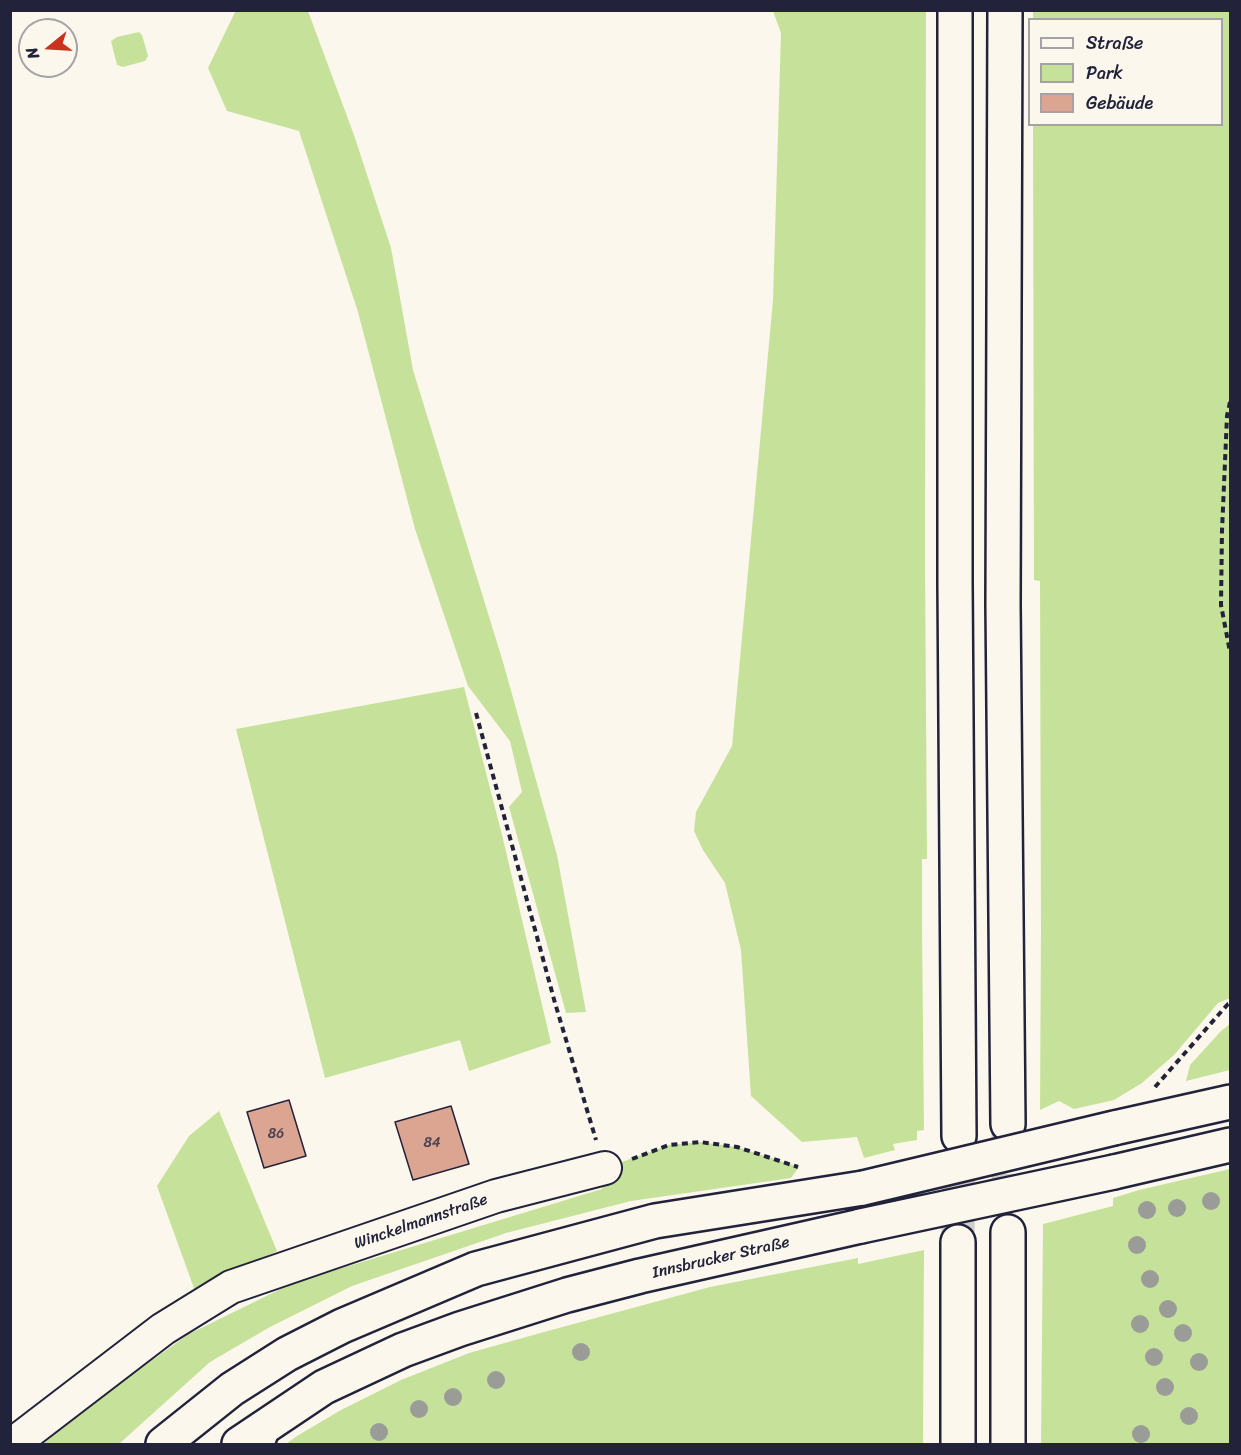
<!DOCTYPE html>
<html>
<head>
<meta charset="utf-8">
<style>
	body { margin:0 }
	#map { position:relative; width:1241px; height:1455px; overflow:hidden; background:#fbf7ec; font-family:Sriracha,sans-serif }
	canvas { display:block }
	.frame { position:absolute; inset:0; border:12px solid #22223b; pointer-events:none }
	.legend { position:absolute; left:1028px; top:18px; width:195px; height:108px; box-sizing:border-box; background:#fbf7ec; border:2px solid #a4a2a5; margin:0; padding:8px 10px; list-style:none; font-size:18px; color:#22223b }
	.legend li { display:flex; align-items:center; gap:12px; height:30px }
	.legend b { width:30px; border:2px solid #a4a2a5 }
	.north { position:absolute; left:18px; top:18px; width:60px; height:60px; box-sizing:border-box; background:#fbf7ec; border:2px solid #a4a2a5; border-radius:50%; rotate:252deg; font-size:16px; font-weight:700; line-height:24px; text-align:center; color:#22223b }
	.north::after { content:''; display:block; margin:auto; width:21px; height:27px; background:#c8321e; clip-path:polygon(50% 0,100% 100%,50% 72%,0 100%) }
</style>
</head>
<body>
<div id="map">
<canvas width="1241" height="1455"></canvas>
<div class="frame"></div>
<ul class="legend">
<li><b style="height:8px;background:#fbf7ec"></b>Straße</li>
<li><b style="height:16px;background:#c6e29a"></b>Park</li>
<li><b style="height:16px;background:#dba592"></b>Gebäude</li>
</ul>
<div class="north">N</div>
</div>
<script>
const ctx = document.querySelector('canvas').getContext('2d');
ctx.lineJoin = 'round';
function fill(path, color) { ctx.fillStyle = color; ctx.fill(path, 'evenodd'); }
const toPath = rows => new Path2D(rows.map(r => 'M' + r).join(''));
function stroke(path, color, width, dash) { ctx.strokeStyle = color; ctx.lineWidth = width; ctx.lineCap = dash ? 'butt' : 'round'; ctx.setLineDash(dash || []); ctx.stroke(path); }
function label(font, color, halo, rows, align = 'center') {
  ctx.font = font + ' Sriracha,sans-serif'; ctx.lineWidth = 6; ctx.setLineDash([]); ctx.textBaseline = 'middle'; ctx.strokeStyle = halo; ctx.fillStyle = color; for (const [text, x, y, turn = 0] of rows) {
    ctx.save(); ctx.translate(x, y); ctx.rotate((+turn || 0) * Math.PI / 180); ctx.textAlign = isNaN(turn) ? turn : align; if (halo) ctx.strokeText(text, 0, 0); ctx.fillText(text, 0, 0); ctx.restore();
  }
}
fill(toPath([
	[236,10,308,11,354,135,391,248,413,370,503,662,557,855,586,1012,566,1013,509,807,522,792,510,741,468,686,415,529,358,312,299,131,227,111,208,68],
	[773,11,926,11,925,561,927,859,922,859,922,929,924,1130,917,1131,917,1140,893,1144,895,1150,864,1158,857,1137,802,1142,751,1096,741,950,725,883,703,850,694,831,696,812,732,746,773,300,781,33],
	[1033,11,1230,11,1230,998,1218,1003,1174,1055,1142,1083,1114,1100,1074,1109,1059,1101,1040,1110,1041,931,1040,581,1034,580,1033,125,1222,124,1222,20,1033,20],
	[139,32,142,35,148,56,145,61,123,67,117,65,111,41,117,37],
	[464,687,503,839,551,1043,469,1071,460,1040,325,1078,236,729],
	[1230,1024,1230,1070,1186,1081,1190,1065,1221,1031],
	[219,1111,277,1251,195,1291,157,1186,189,1136],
	[700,1142,737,1147,799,1167,791,1178,631,1201,506,1233,352,1286,270,1327,210,1362,119,1444,43,1444,89,1405,189,1334,293,1283,602,1189,605,1168,669,1145],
	[1230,1169,1230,1444,1041,1444,1043,1224,1113,1206,1113,1198,1139,1190],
	[924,1250,923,1444,286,1444,297,1436,341,1410,401,1380,469,1353,544,1332,710,1287,858,1258,858,1264]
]), '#c6e29a');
const building = toPath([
	[289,1100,306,1156,264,1168,247,1112,289,1100],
	[451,1106,469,1164,413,1180,395,1122,451,1106]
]);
fill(building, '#dba592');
stroke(building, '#22223b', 1.5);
stroke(toPath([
	[1008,1125,1008,1232],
	[958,1242,959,1138]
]), '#d0ccc9', 33, [33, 16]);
const minor = toPath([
	[15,1444,22,1437,163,1329,231,1287,496,1196,605,1168]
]);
const primary = toPath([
	[1114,1128,1230,1102],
	[1114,1172,1230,1145],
	[163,1444,232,1389,287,1354,342,1326,476,1269,655,1221,863,1188],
	[239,1444,324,1387,403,1350,460,1329,567,1295,640,1276,861,1226]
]);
const motorway = toPath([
	[955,10,955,583,959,1136],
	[1005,10,1003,604,1008,1124],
	[257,1444,262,1429],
	[958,1444,958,1242],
	[1008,1444,1008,1232]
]);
stroke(minor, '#22223b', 36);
stroke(primary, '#22223b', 38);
stroke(motorway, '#22223b', 38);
stroke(toPath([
	[1230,402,1227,416,1222,531,1221,605,1230,652],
	[476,713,555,1003,596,1140],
	[1155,1087,1228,1004,1230,1003],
	[632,1159,669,1145,700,1142,737,1147,798,1167]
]), '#22223b', 4, [6, 4.5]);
stroke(minor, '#fbf7ec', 32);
stroke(primary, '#fbf7ec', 33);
stroke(motorway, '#fbf7ec', 33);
const primaryBridge = toPath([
	[863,1188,1114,1128],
	[861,1226,1114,1172]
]);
stroke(primaryBridge, '#22223b', 38, []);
stroke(primaryBridge, '#fbf7ec', 33);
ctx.fillStyle = '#9a9c98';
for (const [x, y] of [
	[1211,1201],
	[1177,1208],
	[1147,1210],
	[1137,1245],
	[1150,1279],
	[1168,1309],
	[1140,1324],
	[1183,1333],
	[581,1352],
	[1154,1357],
	[1199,1362],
	[496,1380],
	[1165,1387],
	[453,1397],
	[419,1409],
	[1189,1416],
	[379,1432],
	[1141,1434]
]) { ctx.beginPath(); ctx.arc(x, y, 9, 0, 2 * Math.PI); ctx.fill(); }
label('14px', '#504351', null, [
	["86",276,1134],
	["84",432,1143]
]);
label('16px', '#22223b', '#fbf7ec', [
	["Winckelmannstraße",421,1222,-19],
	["Innsbrucker Straße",721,1258,-13]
]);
</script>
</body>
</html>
